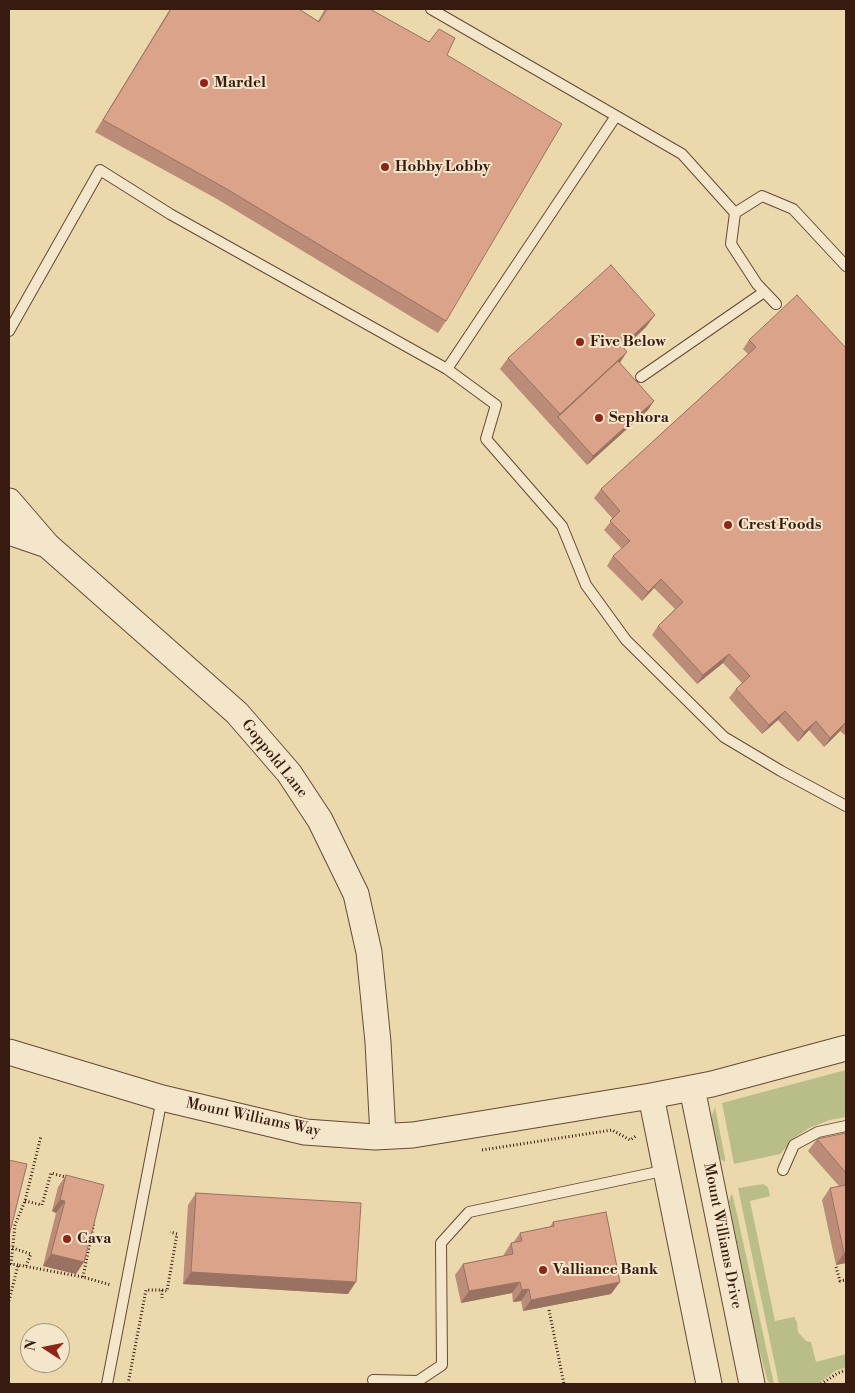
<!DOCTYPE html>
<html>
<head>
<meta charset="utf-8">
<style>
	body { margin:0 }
	#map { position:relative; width:855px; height:1393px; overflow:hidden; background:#ecd8ad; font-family:"Libre Bodoni",serif }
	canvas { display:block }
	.frame { position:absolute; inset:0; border:10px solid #381b10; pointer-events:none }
	.north { position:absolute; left:20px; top:1323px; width:50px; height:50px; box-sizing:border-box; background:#f3e6ca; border:1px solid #a89580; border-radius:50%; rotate:281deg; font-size:14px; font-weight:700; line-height:20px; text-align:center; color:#381b10 }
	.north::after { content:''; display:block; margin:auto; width:18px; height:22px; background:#8f2418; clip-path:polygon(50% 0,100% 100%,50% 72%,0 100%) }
</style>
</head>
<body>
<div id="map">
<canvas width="855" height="1393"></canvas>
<div class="frame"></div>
<div class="north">N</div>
</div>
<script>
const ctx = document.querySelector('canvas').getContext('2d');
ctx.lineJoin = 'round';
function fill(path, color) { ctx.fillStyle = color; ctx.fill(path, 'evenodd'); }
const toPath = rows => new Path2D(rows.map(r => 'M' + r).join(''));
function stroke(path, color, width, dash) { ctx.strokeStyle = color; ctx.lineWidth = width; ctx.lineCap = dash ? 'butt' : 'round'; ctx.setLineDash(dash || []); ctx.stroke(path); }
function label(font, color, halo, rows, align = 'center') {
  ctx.font = font + ' "Libre Bodoni",serif'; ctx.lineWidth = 4; ctx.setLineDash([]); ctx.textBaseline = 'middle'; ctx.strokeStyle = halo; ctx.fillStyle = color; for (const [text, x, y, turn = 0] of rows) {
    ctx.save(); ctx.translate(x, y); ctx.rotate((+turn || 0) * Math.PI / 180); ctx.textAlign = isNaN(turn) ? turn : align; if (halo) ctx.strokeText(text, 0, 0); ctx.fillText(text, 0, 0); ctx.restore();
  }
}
fill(toPath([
	[846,1070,846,1117,830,1120,809,1128,797,1136,780,1154,734,1164,722,1103],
	[715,1107,725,1158,725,1162,720,1159,712,1120,712,1115],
	[763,1184,768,1187,770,1196,750,1201,775,1321,794,1317,797,1322,798,1332,806,1341,811,1342,816,1362,846,1354,846,1367,835,1371,818,1384,779,1384,738,1188],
	[732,1193,737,1214,774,1384,770,1384,767,1379,756,1338,730,1207,729,1201]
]), '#b9be89');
const service = toPath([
	[431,9,682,154,735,213],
	[776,304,757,284,731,244,735,213,762,196,793,209,846,266],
	[9,331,100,170,170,214,447,369,496,405,486,439,562,526,586,585,626,640,724,737,781,771,846,806],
	[447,369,616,116],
	[641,377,764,292],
	[783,1170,794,1145,818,1132,846,1126],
	[373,1380,418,1381],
	[107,1384,162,1098],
	[418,1384,418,1381,442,1365,441,1243,469,1212,667,1170]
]);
const tertiary = toPath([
	[9,501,47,545,237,713,289,773,320,820,356,894,369,952,378,1042,383,1136],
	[9,532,44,544],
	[9,1052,162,1098,305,1132,375,1137,413,1135,651,1096,712,1084,846,1048],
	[692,1088,752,1384],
	[651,1096,709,1384]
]);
stroke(service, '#654a37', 12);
stroke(tertiary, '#654a37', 27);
stroke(toPath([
	[482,1150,612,1130,630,1140,636,1136],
	[25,1201,42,1205,51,1173,69,1178],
	[9,1247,31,1254,26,1266],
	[18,1265,11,1264,15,1225,25,1201,41,1136],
	[836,1267,840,1281,846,1280],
	[83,1277,94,1222],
	[162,1290,167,1291,177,1234,170,1232],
	[9,1301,18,1265,83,1277,111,1285],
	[549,1310,564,1384],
	[128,1384,146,1290,162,1290,162,1298],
	[821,1384,838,1373,846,1370]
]), '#381b10', 3, [1, 2.5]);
stroke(service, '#f3e6ca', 10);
stroke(tertiary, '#f3e6ca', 25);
fill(toPath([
	[170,9,299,9,318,21,325,9,370,9,447,55,446,321,438,333,217,199,95,132],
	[646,327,624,348,620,363,648,410,587,465,500,369,508,358],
	[749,340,846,348,846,736,840,731,824,747,809,730,798,742,778,720,762,734,729,698,736,689,742,683,723,663,697,684,652,635,658,626,675,609,654,588,642,601,607,566,613,556,622,549,604,530,613,519,594,498,601,489,748,354,743,349],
	[846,1133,846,1263,836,1265,822,1200,830,1188,839,1186,808,1151,817,1139],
	[66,1175,76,1274,43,1266,56,1213,52,1211,58,1187],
	[196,1193,348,1294,183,1284,188,1205],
	[553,1222,611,1294,523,1311,521,1301,513,1302,512,1293,461,1303,455,1275,463,1264,503,1256,511,1243,513,1243,520,1233,550,1227]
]), '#bb8c77');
fill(toPath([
	[655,315,646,327,614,358,622,346],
	[627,352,619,364,558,417,560,414],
	[654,401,648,410,587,465,593,456],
	[661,579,654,588,642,601,648,592],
	[729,654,723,663,697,684,703,675],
	[785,711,778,720,762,734,769,725],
	[816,721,809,730,798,742,804,732],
	[846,722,840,731,824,747,830,738],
	[60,1200,65,1201,56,1213,52,1211],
	[844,1253,846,1253,846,1263,836,1265],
	[51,1254,84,1262,76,1274,43,1266],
	[191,1272,356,1282,348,1294,183,1284],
	[520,1282,512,1293,461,1303,469,1291],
	[620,1282,611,1294,523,1311,531,1300],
	[529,1289,521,1301,513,1302,522,1290]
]), '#997261');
const building = toPath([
	[171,9,299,9,319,22,327,9,370,9,429,42,439,29,455,38,447,55,562,124,446,321,225,188,103,120,171,9],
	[611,265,655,315,622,346,627,352,560,414,508,358,611,265],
	[797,295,846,348,846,722,830,738,816,721,804,732,785,711,769,725,736,689,750,676,729,654,703,675,658,626,683,602,661,579,648,592,613,556,630,541,610,521,620,511,601,489,756,347,749,340,797,295],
	[618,361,654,401,593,456,558,417,618,361],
	[846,1133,846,1173,817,1139,846,1133],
	[9,1160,27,1164,9,1236,9,1160],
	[66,1175,104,1185,84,1262,51,1254,65,1201,60,1200,66,1175],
	[846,1185,846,1253,844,1253,830,1188,846,1185],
	[196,1193,361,1203,356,1282,191,1272,196,1193],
	[606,1212,620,1282,531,1300,529,1289,522,1290,520,1282,469,1291,463,1264,513,1254,511,1243,522,1241,520,1233,554,1226,553,1222,606,1212]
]);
fill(building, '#daa38a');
stroke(building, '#997261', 1);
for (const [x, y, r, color] of [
	[204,83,5,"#8f2418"],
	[385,167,5,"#8f2418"],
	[580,342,5,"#8f2418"],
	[599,418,5,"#8f2418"],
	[728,525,5,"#8f2418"],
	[67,1239,5,"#8f2418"],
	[543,1270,5,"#8f2418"]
]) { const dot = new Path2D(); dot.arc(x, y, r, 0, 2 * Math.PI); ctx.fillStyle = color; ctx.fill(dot); stroke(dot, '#f3e6ca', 2); }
label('bold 15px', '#381b10', '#f3e6ca', [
	["Mardel",214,83],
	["Hobby Lobby",395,167],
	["Five Below",590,342],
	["Sephora",609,418],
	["Crest Foods",738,525],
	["Cava",77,1239],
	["Valliance Bank",553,1270]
], 'left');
label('15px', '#381b10', '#f3e6ca', [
	["Goppold Lane",274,759,51],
	["Mount Williams Way",253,1118,12],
	["Mount Williams Drive",722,1236,79]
]);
</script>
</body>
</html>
